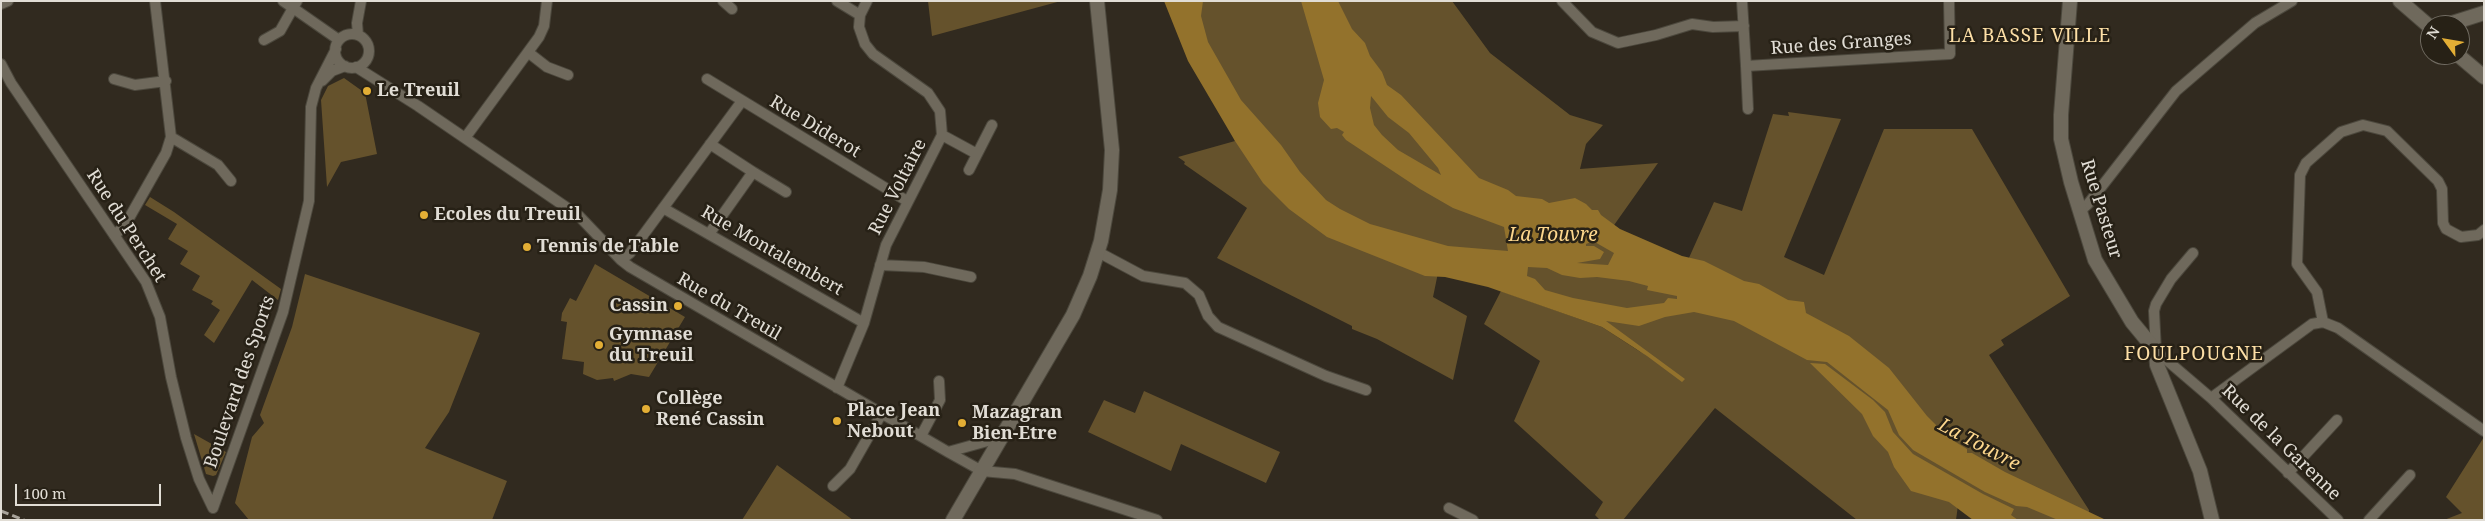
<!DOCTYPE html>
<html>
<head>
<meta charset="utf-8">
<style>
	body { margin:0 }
	#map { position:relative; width:2485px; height:521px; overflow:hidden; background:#312a1f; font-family:"Noto Serif",serif }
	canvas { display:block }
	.frame { position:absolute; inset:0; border:2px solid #e1ddd5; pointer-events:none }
	.north { position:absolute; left:2420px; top:15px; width:50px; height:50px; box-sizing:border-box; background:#272116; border:1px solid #716c62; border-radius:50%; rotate:302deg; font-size:14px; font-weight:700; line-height:20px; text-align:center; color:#e1ddd5 }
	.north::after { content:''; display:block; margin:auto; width:18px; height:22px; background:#e3ae35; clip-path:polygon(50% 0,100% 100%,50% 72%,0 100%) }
	.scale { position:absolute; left:15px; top:484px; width:146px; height:22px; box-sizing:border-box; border:2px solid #e1ddd5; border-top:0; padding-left:6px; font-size:15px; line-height:18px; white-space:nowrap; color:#e1ddd5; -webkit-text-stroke:4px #272116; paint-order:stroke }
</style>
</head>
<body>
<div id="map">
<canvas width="2485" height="521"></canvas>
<div class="frame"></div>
<div class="north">N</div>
<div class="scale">100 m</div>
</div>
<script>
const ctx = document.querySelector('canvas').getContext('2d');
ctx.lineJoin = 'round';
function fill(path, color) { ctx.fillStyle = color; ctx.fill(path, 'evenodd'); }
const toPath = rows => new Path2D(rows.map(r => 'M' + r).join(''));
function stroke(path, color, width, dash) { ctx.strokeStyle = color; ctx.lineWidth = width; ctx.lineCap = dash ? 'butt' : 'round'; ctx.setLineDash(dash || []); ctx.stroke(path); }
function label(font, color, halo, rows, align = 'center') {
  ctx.font = font + ' "Noto Serif",serif'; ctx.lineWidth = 5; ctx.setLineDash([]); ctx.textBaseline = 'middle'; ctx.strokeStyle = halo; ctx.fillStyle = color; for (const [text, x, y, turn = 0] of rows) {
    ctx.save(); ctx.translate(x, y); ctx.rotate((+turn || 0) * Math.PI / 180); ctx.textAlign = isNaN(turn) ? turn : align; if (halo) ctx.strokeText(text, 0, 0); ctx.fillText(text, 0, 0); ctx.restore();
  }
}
fill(toPath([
	[928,1,1061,1,932,36],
	[1173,1,1452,1,1490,53,1570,115,1603,125,1586,144,1580,169,1658,163,1612,228,1688,260,1714,202,1742,211,1773,114,1789,116,1788,112,1841,119,1784,257,1824,275,1884,129,1972,129,2070,296,2001,340,2004,345,1989,355,2089,510,2088,520,1989,520,1958,505,1956,520,1857,520,1715,408,1623,520,1600,520,1595,515,1603,502,1514,421,1540,361,1484,324,1501,291,1602,327,1642,353,1599,320,1439,268,1433,297,1467,316,1453,380,1377,339,1352,329,1352,326,1217,258,1247,208,1184,164,1185,162,1178,157,1235,141],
	[344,78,365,93,377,154,341,162,327,187,321,100,328,86],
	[150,197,174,212,281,289,278,300,252,280,214,343,204,335,220,310,211,304,213,301,192,290,200,276,180,264,188,251,168,239,177,224,145,205],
	[595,264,685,317,649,377,631,374,614,381,613,378,597,380,583,374,584,362,562,359,567,322,561,321,562,313,570,298,576,301],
	[305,274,480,333,449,412,425,448,507,481,492,520,249,520,235,503,252,437,264,423,260,415,292,327],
	[1144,391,1280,452,1266,483,1181,444,1171,471,1088,432,1104,400,1135,413],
	[194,434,226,452,216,475,213,476,206,474],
	[2484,437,2484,520,2444,520,2462,513,2446,497],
	[777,465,853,520,742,520]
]), '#65522c');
fill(toPath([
	[1164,1,1203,1,1201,16,1208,42,1241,100,1281,145,1300,172,1326,200,1340,209,1370,224,1448,246,1508,251,1504,227,1453,208,1420,189,1346,140,1342,135,1344,132,1337,128,1331,129,1320,117,1318,103,1324,80,1301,1,1338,1,1352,29,1365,43,1370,56,1382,72,1387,85,1401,95,1479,178,1508,190,1516,196,1542,199,1549,203,1575,198,1586,204,1592,210,1598,210,1601,215,1620,229,1682,256,1704,261,1744,281,1759,284,1788,300,1804,302,1806,313,1849,336,1889,368,1927,416,1949,438,1967,449,1967,453,1972,453,2005,472,2106,520,2058,520,2027,507,2016,506,1985,492,1913,450,1899,435,1888,410,1827,362,1807,360,1734,321,1694,312,1665,317,1639,326,1606,321,1685,379,1682,382,1647,356,1602,327,1488,287,1445,277,1425,276,1327,237,1289,209,1263,183,1235,141,1188,61],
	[1371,96,1388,117,1409,133,1438,168,1441,175,1398,150,1382,135,1374,125,1370,108],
	[1593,241,1614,253,1608,265,1577,263,1600,259,1604,252,1594,246,1586,246,1586,244],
	[1528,267,1547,268,1562,275,1580,278,1597,277,1629,281,1648,286,1647,290,1677,296,1677,299,1668,298,1664,303,1627,308,1573,298,1545,290,1535,279,1527,276],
	[1810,363,1825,364,1873,400,1885,412,1893,432,1913,454,1983,494,2014,509,2011,515,2018,520,1973,520,1949,502,1911,491,1894,467,1888,452,1873,436,1862,414]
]), '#93722c');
const street = toPath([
	[283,1,339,40],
	[723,1,732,9],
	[837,1,860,15],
	[1562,1,1592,32,1618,43,1656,35,1692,24,1713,27,1744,26],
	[1742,1,1746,66,1950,54,1949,1],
	[1,4,8,1],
	'335 51a17 17 0 1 1 34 0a17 17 0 1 1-34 0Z',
	[358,35,357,23,361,1],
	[264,40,280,31,297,1],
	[529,53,547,67,568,75],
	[1,64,11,83,146,282,160,317,171,377,186,438,199,479,213,508],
	[1746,66,1748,109],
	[356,67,418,106,579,216,621,260,630,267,948,452,982,471,1015,474,1157,520],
	[114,79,135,85,166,81],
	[707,79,907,201],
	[322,81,332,71,345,66],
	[942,135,977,154],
	[171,137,218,165,231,181],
	[465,138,539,37,544,26,547,1],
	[969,170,992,125],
	[753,172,786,192],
	[663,208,864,323],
	[2080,211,2088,204,2176,91,2255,23,2292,1],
	[709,234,753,172,710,144],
	[114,235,124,227,166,153,171,137,155,1],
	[1098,252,1143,276,1185,283,1199,295,1208,316,1218,327,1326,376,1366,390],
	[2193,253,2171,279,2156,304,2154,311,2156,351,2211,398,2338,520],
	[621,260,630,253,742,101],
	[880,265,924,267,971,277],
	[2323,322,2317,292,2297,264,2300,175,2306,163,2341,132,2363,125,2387,131,2438,181,2442,189,2443,223,2446,229,2461,237,2478,235,2484,230],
	[837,388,864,323,886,245,942,135,940,111,928,93,873,54,865,44,859,27,860,15,867,1],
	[2211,398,2312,324,2323,322,2338,328,2484,431],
	[921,436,940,400,939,381],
	[948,452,1002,437],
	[2288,473,2337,420],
	[833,486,850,469,882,413],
	[213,508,283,312,309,201,311,107,316,88,336,49],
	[1449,508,1473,520],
	[2369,520,2410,475]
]);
const secondary = toPath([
	[2070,1,2061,115,2061,139,2071,182,2095,260,2132,322,2156,351,2157,365,2200,471,2212,520],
	[2400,1,2430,27],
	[2446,25,2484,13],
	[2458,55,2484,77],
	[953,520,1073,315,1090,276,1101,241,1110,190,1112,150,1097,1]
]);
stroke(street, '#4c483d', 12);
stroke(secondary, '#4c483d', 16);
stroke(street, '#6f695c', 10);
stroke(secondary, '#6f695c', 14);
stroke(toPath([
	[1,511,24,520]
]), '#a9a49b', 3, [8, 4]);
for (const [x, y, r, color] of [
	[367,91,5,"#e3ae35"],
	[424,215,5,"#e3ae35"],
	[527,247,5,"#e3ae35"],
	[678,306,5,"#e3ae35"],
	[599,345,5,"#e3ae35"],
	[646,409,5,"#e3ae35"],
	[837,421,5,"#e3ae35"],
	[962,423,5,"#e3ae35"]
]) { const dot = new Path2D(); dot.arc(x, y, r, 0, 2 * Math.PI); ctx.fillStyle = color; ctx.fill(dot); stroke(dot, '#272116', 2); }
label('18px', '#e1ddd5', '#272116', [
	["Rue des Granges",1841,44,-4],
	["Rue Diderot",815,127,31],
	["Rue Voltaire",898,187,-63],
	["Rue Pasteur",2101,209,73],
	["Rue du Perchet",126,226,57],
	["Rue Montalembert",772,251,30],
	["Rue du Treuil",729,307,30],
	["Boulevard des Sports",240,382,-71],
	["Rue de la Garenne",2281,443,44]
]);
label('bold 18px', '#e1ddd5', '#272116', [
	["Le Treuil",377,91],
	["Ecoles du Treuil",434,215],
	["Tennis de Table",537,247],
	["Cassin",668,306,"right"],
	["Gymnase",609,335],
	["du Treuil",609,356],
	["Collège",656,399],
	["René Cassin",656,420],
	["Place Jean",847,411],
	["Nebout",847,432],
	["Mazagran",972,413],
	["Bien-Etre",972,434]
], 'left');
ctx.letterSpacing = '1px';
label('19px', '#fddfa6', '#272116', [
	["LA BASSE VILLE",2030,37],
	["FOULPOUGNE",2194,355]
]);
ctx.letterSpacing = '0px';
label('italic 19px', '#fdd78d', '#272116', [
	["La Touvre",1553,236],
	["La Touvre",1979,445,28]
]);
</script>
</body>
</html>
